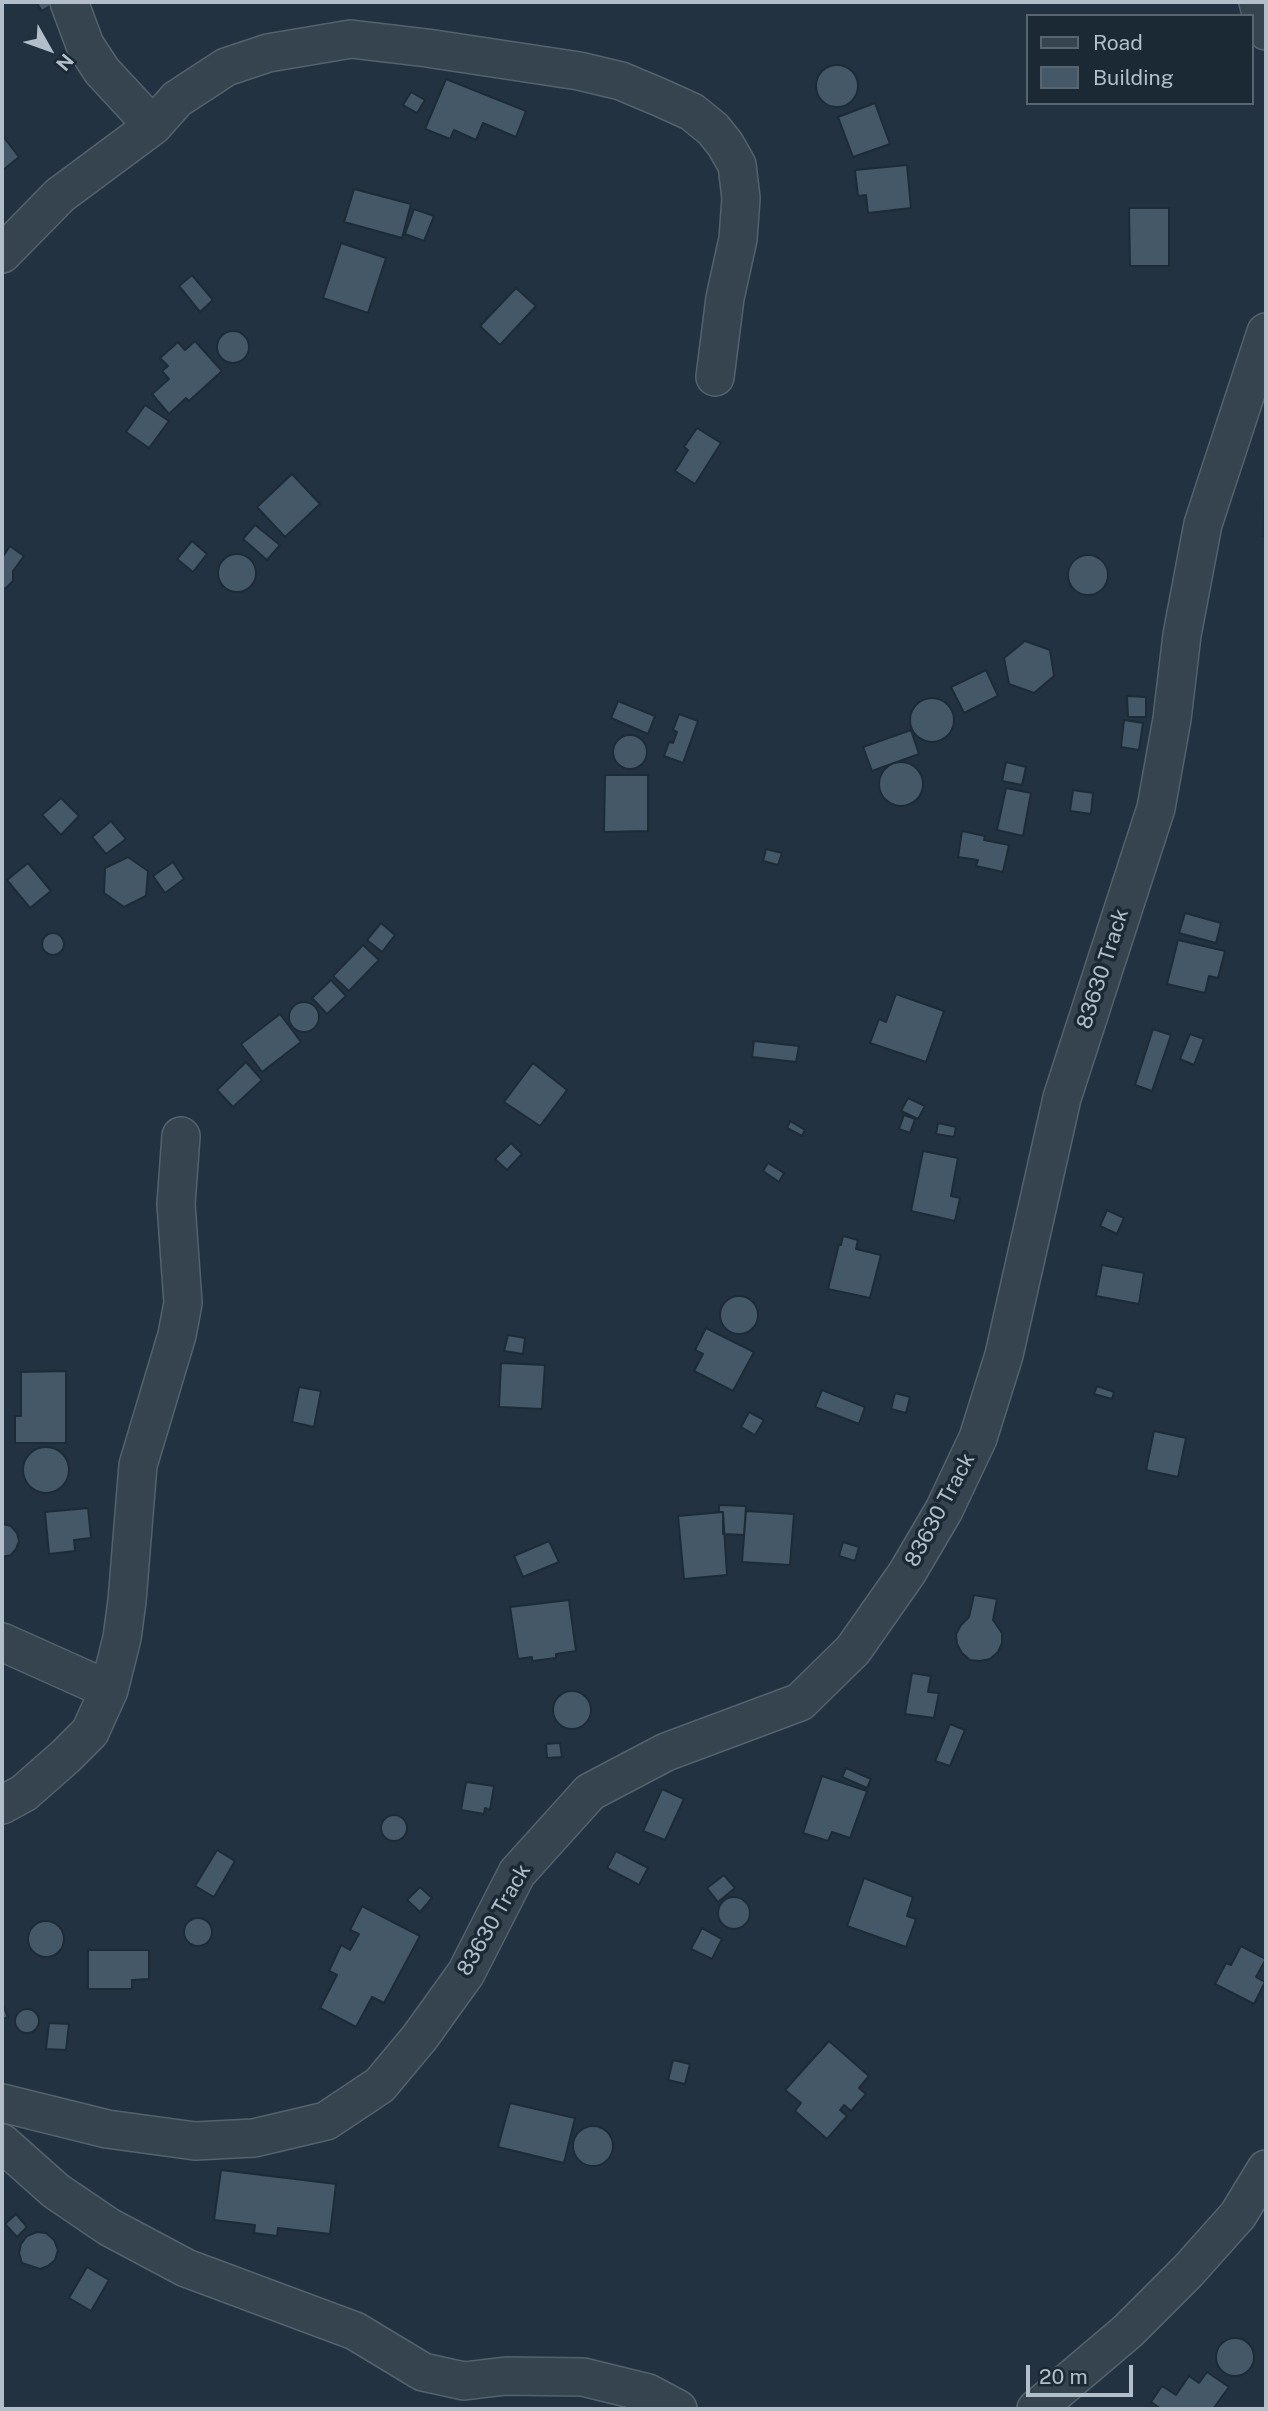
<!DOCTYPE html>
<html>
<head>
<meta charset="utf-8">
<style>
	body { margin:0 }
	#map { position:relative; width:1268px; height:2411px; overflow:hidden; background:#223240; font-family:"Public Sans",sans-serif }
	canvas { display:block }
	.frame { position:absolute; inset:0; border:4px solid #b2bfcb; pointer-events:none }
	.legend { position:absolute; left:1026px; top:14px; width:228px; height:91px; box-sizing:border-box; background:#1b2935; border:2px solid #576571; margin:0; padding:9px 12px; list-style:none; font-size:21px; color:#b2bfcb }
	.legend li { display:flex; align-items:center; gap:14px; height:35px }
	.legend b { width:35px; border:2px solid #576571 }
	.north { position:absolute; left:14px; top:14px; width:70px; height:70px; -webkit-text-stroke:5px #1b2935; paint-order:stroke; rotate:130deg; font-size:19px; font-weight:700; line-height:28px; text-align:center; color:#b2bfcb }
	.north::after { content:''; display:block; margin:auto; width:24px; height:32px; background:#b2bfcb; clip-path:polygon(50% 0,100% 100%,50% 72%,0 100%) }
	.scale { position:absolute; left:1026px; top:2365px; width:107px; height:32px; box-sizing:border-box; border:4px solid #b2bfcb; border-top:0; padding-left:9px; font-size:21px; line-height:24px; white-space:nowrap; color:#b2bfcb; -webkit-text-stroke:5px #1b2935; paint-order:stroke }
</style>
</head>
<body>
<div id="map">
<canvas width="1268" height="2411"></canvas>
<div class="frame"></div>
<ul class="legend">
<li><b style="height:9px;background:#364450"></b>Road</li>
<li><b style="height:19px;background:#455867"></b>Building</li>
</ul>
<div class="north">N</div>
<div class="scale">20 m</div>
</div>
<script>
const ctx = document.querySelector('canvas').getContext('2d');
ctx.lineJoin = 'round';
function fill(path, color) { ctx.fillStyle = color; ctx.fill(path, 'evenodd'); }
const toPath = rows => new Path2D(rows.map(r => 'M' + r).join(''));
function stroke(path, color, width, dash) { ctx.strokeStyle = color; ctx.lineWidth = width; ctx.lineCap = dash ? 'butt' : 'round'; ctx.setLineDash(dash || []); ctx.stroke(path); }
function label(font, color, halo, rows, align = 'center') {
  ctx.font = font + ' "Public Sans",sans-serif'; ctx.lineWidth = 7; ctx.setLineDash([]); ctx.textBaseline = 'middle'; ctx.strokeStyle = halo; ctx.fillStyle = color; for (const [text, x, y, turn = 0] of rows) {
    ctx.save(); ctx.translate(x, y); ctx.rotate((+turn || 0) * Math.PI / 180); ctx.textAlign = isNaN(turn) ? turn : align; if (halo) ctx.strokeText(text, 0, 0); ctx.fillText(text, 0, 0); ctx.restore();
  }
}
const building = toPath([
	[36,2,56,2,42,11,36,2],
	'816 86a21 21 0 1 1 42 0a21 21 0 1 1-42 0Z',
	[446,79,526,111,516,137,483,123,476,140,454,130,450,139,425,129,446,79],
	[411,92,425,100,417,113,403,105,411,92],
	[875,103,890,144,853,157,838,117,875,103],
	[2,135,19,157,2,171,2,135],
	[907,165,911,208,868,213,866,195,858,196,855,170,907,165],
	[354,189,411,204,402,238,344,222,354,189],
	[1129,208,1169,208,1169,266,1130,266,1129,208],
	[414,209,434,216,424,241,405,234,414,209],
	[341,243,386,258,368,313,323,298,341,243],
	[192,275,213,300,200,312,179,286,192,275],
	[516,288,536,306,500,345,480,326,516,288],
	'217 347a16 16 0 1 1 32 0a16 16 0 1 1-32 0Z',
	[195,341,222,371,189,401,186,398,169,414,152,394,169,379,162,371,168,366,160,358,178,342,185,350,195,341],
	[145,405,169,421,149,448,126,432,145,405],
	[697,428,721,443,695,484,675,471,688,450,684,447,697,428],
	[292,474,320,504,285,537,257,507,292,474],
	[1265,496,1266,496,1266,536,1263,536,1265,496],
	[255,525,280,545,267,560,243,539,255,525],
	[192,541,207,554,193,572,177,559,192,541],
	[10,546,24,556,13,571,13,581,6,588,2,589,2,558,10,546],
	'218 573a19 19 0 1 1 38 0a19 19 0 1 1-38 0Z',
	'1068 575a20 20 0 1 1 40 0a20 20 0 1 1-40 0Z',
	[1025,641,1050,650,1054,676,1034,693,1009,684,1004,658,1025,641],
	[986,670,998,696,964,713,951,687,986,670],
	[1127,696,1146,697,1146,717,1128,717,1127,696],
	'910 720a22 22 0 1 1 44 0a22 22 0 1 1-44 0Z',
	[618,701,655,716,648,734,611,718,618,701],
	[679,714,698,721,683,763,664,756,669,742,673,743,677,732,673,730,679,714],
	[1124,720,1143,723,1139,750,1121,747,1124,720],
	[911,730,919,754,872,771,863,747,911,730],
	'613 752a17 17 0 1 1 34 0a17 17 0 1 1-34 0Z',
	'879 784a22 22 0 1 1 44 0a22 22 0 1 1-44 0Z',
	[1006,762,1026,767,1022,785,1002,781,1006,762],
	[605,775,648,775,648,831,604,832,605,775],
	[1006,788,1031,793,1023,836,997,830,1006,788],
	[1073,790,1093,793,1091,814,1070,811,1073,790],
	[61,798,79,816,61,835,42,815,61,798],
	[111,821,126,839,106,854,92,837,111,821],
	[962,831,985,836,984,840,1009,845,1003,872,976,866,978,860,958,857,962,831],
	[766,849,782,853,778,865,763,861,766,849],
	[128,857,148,871,146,896,124,907,104,893,105,868,128,857],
	[173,862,184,879,165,893,153,876,173,862],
	[28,863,51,891,30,908,7,880,28,863],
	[1185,913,1221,923,1216,943,1179,933,1185,913],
	[381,923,395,935,382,952,367,940,381,923],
	'42 944a11 11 0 1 1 22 0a11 11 0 1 1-22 0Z',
	[1178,940,1225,951,1218,978,1209,976,1205,993,1167,984,1178,940],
	[363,945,379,960,349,991,333,976,363,945],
	[331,980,346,996,327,1014,312,998,331,980],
	[896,994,944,1011,926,1062,870,1043,879,1019,886,1022,896,994],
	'289 1017a15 15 0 1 1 30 0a15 15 0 1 1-30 0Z',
	[280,1014,301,1042,262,1072,241,1044,280,1014],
	[1153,1029,1171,1035,1152,1091,1135,1085,1153,1029],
	[1190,1034,1204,1039,1194,1065,1180,1059,1190,1034],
	[754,1041,799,1046,796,1062,752,1057,754,1041],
	[246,1062,262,1080,233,1107,217,1090,246,1062],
	[533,1063,567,1090,540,1126,504,1102,533,1063],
	[908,1098,925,1106,918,1119,901,1111,908,1098],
	[904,1115,915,1119,910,1133,899,1129,904,1115],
	[790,1121,805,1130,802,1136,787,1128,790,1121],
	[938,1123,956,1127,954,1137,936,1134,938,1123],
	[511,1143,522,1154,507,1170,495,1159,511,1143],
	[923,1151,958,1158,951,1196,960,1198,955,1221,911,1211,923,1151],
	[768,1163,784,1173,779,1182,763,1171,768,1163],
	[1107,1210,1124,1218,1117,1234,1100,1226,1107,1210],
	[843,1236,858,1240,856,1249,881,1255,870,1298,828,1289,839,1244,841,1245,843,1236],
	[1102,1265,1144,1273,1139,1304,1096,1296,1102,1265],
	'720 1315a19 19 0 1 1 38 0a19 19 0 1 1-38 0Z',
	[706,1328,754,1352,733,1391,694,1371,703,1354,695,1350,706,1328],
	[508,1335,525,1338,523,1354,504,1351,508,1335],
	[501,1363,545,1365,542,1409,499,1407,501,1363],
	[66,1371,66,1443,15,1443,15,1416,21,1416,21,1372,66,1371],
	[1097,1386,1114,1392,1112,1399,1094,1394,1097,1386],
	[299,1387,321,1391,314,1427,292,1422,299,1387],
	[822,1390,865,1407,859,1424,815,1407,822,1390],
	[895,1393,910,1397,906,1413,891,1409,895,1393],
	[749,1412,764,1420,755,1435,741,1427,749,1412],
	[1154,1431,1186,1438,1178,1477,1146,1470,1154,1431],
	'23 1470a23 23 0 1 1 46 0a23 23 0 1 1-46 0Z',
	[719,1505,746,1506,744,1535,723,1534,723,1512,719,1512,719,1505],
	[88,1508,91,1538,74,1540,75,1551,49,1554,45,1512,88,1508],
	[746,1511,794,1514,790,1565,742,1562,746,1511],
	[723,1512,727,1575,684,1579,678,1516,723,1512],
	[3,1524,11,1526,17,1533,19,1541,16,1549,11,1555,2,1557,3,1524],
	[549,1541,559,1562,523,1577,514,1556,549,1541],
	[843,1542,859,1547,855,1561,839,1556,843,1542],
	[974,1595,997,1599,993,1620,1002,1633,1002,1643,998,1652,990,1659,980,1661,970,1660,962,1653,957,1644,956,1634,961,1625,969,1617,974,1595],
	[569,1600,576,1651,556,1654,556,1658,532,1661,532,1657,518,1659,510,1607,569,1600],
	[912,1673,931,1676,928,1692,939,1693,934,1718,905,1714,912,1673],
	'553 1710a19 19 0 1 1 38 0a19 19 0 1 1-38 0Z',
	[950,1724,965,1730,950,1766,935,1761,950,1724],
	[560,1743,562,1757,547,1758,546,1744,560,1743],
	[846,1768,871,1779,867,1788,842,1777,846,1768],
	[822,1776,867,1791,850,1838,832,1832,828,1841,803,1833,822,1776],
	[466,1782,494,1786,490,1810,485,1808,484,1814,461,1810,466,1782],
	[662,1789,684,1799,665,1840,643,1831,662,1789],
	'381 1828a13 13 0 1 1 26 0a13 13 0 1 1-26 0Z',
	[217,1850,235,1861,214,1897,195,1886,217,1850],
	[616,1851,648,1868,639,1885,607,1868,616,1851],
	[724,1875,735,1888,718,1902,707,1888,724,1875],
	[864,1878,913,1897,907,1916,916,1919,906,1947,847,1926,864,1878],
	[420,1887,432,1898,420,1912,407,1900,420,1887],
	'718 1913a16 16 0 1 1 32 0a16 16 0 1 1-32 0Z',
	[362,1906,420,1936,384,2003,372,1997,356,2027,320,2008,337,1975,329,1971,341,1945,350,1950,359,1934,350,1930,362,1906],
	'184 1932a14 14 0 1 1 28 0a14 14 0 1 1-28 0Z',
	'28 1939a18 18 0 1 1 36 0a18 18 0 1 1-36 0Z',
	[702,1928,722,1939,712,1959,691,1949,702,1928],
	[1241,1946,1266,1959,1256,1977,1265,1982,1254,2004,1215,1984,1226,1963,1231,1965,1241,1946],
	[88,1950,149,1950,149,1979,132,1980,132,1989,88,1989,88,1950],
	[2,2003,8,2017,2,2020,2,2003],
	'15 2021a12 12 0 1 1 24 0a12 12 0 1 1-24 0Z',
	[49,2023,69,2024,66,2050,46,2049,49,2023],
	[829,2041,869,2076,859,2088,866,2094,851,2111,844,2105,840,2110,847,2116,827,2139,795,2111,801,2103,785,2090,829,2041],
	[673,2060,690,2064,685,2084,668,2080,673,2060],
	[510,2103,575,2118,564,2163,498,2147,510,2103],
	'573 2146a20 20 0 1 1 40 0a20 20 0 1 1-40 0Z',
	[221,2170,336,2184,330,2234,278,2228,277,2236,254,2233,255,2225,214,2220,221,2170],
	[16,2214,27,2227,17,2237,5,2224,16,2214],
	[37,2232,46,2233,54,2240,58,2250,55,2260,48,2266,40,2269,22,2263,19,2253,21,2244,27,2236,37,2232],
	[87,2267,109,2280,91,2311,69,2298,87,2267],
	'1216 2357a19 19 0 1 1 38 0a19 19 0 1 1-38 0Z',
	[1207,2372,1229,2387,1213,2409,1161,2409,1151,2402,1162,2386,1176,2395,1189,2376,1199,2383,1207,2372]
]);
fill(building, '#455867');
stroke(building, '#1d2b37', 2);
const minor = toPath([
	[1258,2,1266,31],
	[153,126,177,99,226,67,268,53,351,39,427,48,579,71,621,81,659,97,692,112,713,129,725,144,737,165,741,198,738,239,725,298,715,377],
	[2,254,60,195,153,126,102,71,85,45,69,2],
	[2,1642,109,1690,90,1732,66,1756,24,1793,2,1805],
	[109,1690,122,1638,127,1601,138,1465,177,1335,183,1303,176,1204,181,1136],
	[2,2103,107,2129,195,2141,254,2138,326,2121,380,2085,420,2037,466,1973,517,1873,590,1792,666,1752,800,1702,853,1650,907,1573,944,1510,978,1438,1004,1355,1062,1098,1156,808,1172,719,1182,635,1203,524,1266,332],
	[2,2143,56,2191,109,2227,186,2268,355,2331,423,2372,464,2381,506,2376,583,2377,648,2393,678,2409],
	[1036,2409,1128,2331,1188,2271,1238,2215,1266,2169]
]);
stroke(minor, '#54626e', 40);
stroke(minor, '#364450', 37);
label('21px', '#b2bfcb', '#1b2935', [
	["83630 Track",1103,969,-72],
	["83630 Track",940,1510,-62],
	["83630 Track",494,1920,-60]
]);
</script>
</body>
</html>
